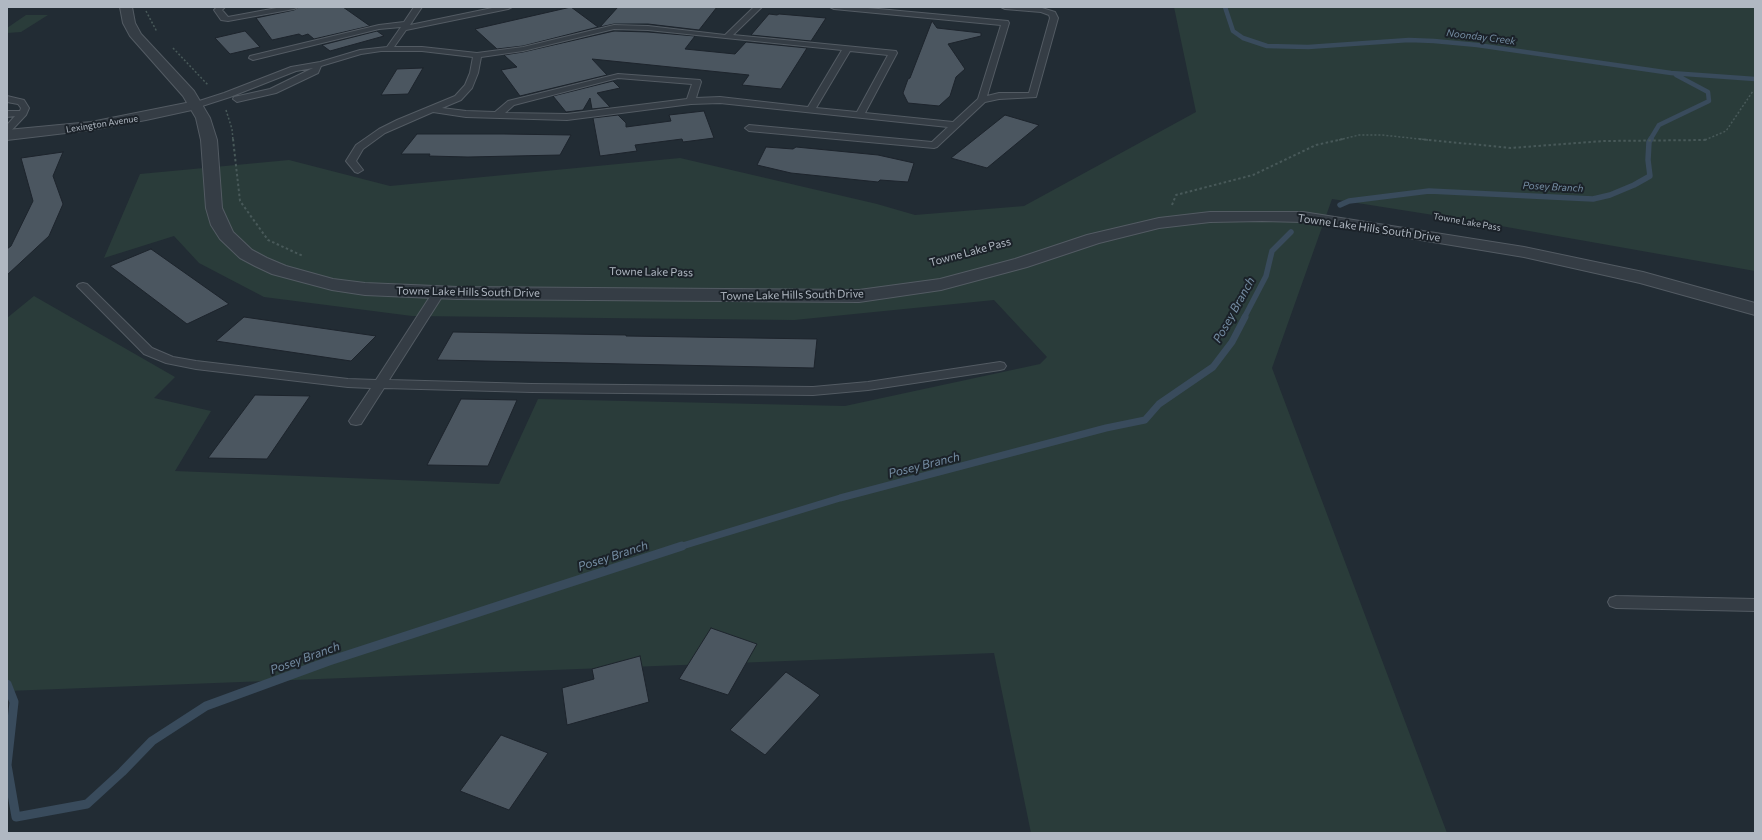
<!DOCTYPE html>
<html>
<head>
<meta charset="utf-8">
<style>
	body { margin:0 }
	#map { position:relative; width:1762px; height:840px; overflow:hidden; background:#222c34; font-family:Commissioner,sans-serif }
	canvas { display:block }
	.frame { position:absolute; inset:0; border:8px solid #b0b8c2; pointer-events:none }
</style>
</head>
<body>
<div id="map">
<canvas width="1762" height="840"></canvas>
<div class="frame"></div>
</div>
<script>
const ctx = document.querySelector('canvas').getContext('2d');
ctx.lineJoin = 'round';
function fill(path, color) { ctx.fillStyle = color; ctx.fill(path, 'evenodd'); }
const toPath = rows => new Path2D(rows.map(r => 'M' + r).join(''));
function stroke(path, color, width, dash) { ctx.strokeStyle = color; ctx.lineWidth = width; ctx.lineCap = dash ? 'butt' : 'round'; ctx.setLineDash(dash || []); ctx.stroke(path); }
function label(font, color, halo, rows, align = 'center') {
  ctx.font = font + ' Commissioner,sans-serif'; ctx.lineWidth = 4; ctx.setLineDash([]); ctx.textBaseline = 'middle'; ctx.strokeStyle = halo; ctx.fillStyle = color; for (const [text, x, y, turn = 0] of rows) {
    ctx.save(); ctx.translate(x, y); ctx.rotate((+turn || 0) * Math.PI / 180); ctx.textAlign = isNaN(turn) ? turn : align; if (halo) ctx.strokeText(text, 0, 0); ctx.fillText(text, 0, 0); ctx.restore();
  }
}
fill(toPath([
	[1174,7,1755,7,1755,271,1484,223,1332,199,1272,368,1447,833,1031,833,994,653,7,691,7,318,34,296,175,377,154,398,211,411,175,471,499,484,538,399,845,406,1040,364,1047,357,994,300,794,320,412,316,264,297,199,263,174,236,104,258,140,174,289,160,390,186,680,158,877,204,915,215,1024,206,1196,112],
	[26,15,48,15,21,32,7,33,7,28]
]), '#2a3c3a');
stroke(toPath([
	[1225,7,1233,31,1243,38,1267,46,1308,47,1409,40,1434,41,1477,45,1671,73,1755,79],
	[1650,140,1659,125,1709,101,1708,92,1676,75]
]), '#394b5c', 4.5);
stroke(toPath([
	[1340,205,1349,201,1429,191,1593,199,1610,195,1634,185,1650,176,1648,160,1649,142,1651,139],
	[1244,318,1266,276,1272,251,1291,232]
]), '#394b5c', 5.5);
stroke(toPath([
	[679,547,840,498,1106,428,1145,420,1159,404,1213,367,1232,342,1245,317]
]), '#394b5c', 7);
stroke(toPath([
	[7,684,14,702,7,765,16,817,87,804,122,772,152,741,206,706,329,661,682,546]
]), '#394b5c', 9);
const building = toPath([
	[299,7,343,7,370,26,314,39,308,34,302,36,299,34,272,40,256,18,294,10,299,7],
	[571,7,598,27,523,46,497,49,475,29,571,7],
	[618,7,717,7,699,30,648,24,614,24,600,27,618,7],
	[769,14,777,15,779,14,826,18,811,41,751,35,769,14],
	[932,21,937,28,981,33,981,36,948,44,965,69,956,77,950,96,939,106,908,103,903,93,908,79,910,78,932,21],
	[245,31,260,47,230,54,215,38,245,31],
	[377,31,384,36,330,51,322,45,377,31],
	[614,31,648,32,695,36,685,49,735,54,746,42,807,48,781,89,742,85,749,75,592,59,607,75,520,96,501,70,517,67,504,55,523,52,614,31],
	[423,68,408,94,381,95,397,69,423,68],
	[613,81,620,88,597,93,610,107,592,109,590,98,583,110,566,112,553,96,613,81],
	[704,111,714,138,683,142,682,139,635,145,637,151,600,156,593,118,618,115,626,123,626,127,671,121,669,115,704,111],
	[1005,115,1039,125,987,168,951,158,1005,115],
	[417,134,504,134,571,135,560,155,468,157,429,156,430,154,401,154,417,134],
	[766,147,793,149,796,147,878,155,914,163,908,182,880,180,878,182,791,173,757,165,766,147],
	[63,152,53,176,63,204,49,236,7,275,7,249,11,246,33,201,21,158,63,152],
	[151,249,229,304,187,324,110,266,151,249],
	[244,317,376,336,351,361,216,341,244,317],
	[453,332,626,335,626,336,817,339,814,368,437,360,453,332],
	[255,395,310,396,267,459,208,458,255,395],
	[461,399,517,400,488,466,427,465,461,399],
	[711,628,757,644,728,695,679,679,711,628],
	[640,656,649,702,567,725,562,688,594,679,592,669,640,656],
	[786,672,820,695,765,755,730,730,786,672],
	[501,735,548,753,509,810,460,791,501,735]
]);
fill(building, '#4b5660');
stroke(building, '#1d242c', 1);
const service = toPath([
	[217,7,225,7,222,10,228,17,282,7,298,7,294,9,228,21,221,20,214,10,217,7],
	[414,7,422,7,410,25,497,7,512,7,508,9,406,30,394,47,422,47,477,53,523,47,614,25,648,26,725,35,754,7,762,7,733,35,896,51,897,53,865,113,953,122,978,99,1001,25,834,9,830,7,857,7,1008,21,1009,23,987,96,999,93,1029,93,1050,18,1049,15,1041,12,1005,9,1001,7,1042,8,1055,12,1058,18,1036,97,999,99,985,102,937,147,934,148,749,131,745,128,749,125,932,142,948,127,720,103,691,104,567,120,466,117,433,112,385,133,363,149,356,161,363,170,358,173,355,172,346,161,356,145,379,129,397,120,455,96,465,85,470,73,473,57,422,51,381,51,361,54,321,66,318,73,276,93,237,102,233,99,234,97,270,89,313,68,296,71,230,97,199,107,196,108,192,105,193,103,224,93,291,67,320,62,360,50,387,47,401,27,379,29,253,60,249,58,250,56,379,25,404,22,414,7],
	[614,29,648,30,842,50,808,107,720,97,696,98,701,82,700,80,618,74,508,101,495,112,466,111,442,108,461,100,472,88,478,73,481,57,523,51,614,29],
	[850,51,888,55,857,112,816,108,850,51],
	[618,78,692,84,687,99,567,114,505,113,514,105,618,78],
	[7,96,24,100,29,108,26,115,10,132,7,133,7,125,15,116,7,117,7,111,20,111,21,108,18,104,7,102,7,96],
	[83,283,87,284,152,348,173,357,196,361,348,379,376,380,433,292,439,289,445,292,389,380,532,384,813,387,868,382,1000,362,1004,363,1006,366,1004,369,1000,370,868,390,813,395,532,392,384,388,361,424,356,425,351,424,349,421,371,388,348,387,196,369,166,363,144,354,79,288,77,286,79,284,83,283],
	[1616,596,1755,599,1755,611,1616,608,1610,606,1608,602,1610,598,1616,596]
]);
const minor = toPath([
	[196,101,201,102,203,105,201,108,146,120,91,130,7,140,7,130,91,122,196,101]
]);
const tertiary = toPath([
	[120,7,132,7,135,23,141,34,194,91,210,118,217,140,222,208,233,232,252,250,267,258,286,266,333,279,365,283,457,287,859,290,940,279,1015,259,1087,235,1159,218,1210,212,1303,212,1524,247,1643,272,1755,303,1755,315,1640,283,1524,257,1342,227,1303,222,1262,221,1210,222,1159,228,1099,243,1027,267,941,290,859,302,457,299,365,295,332,290,272,274,255,266,240,258,220,239,211,225,206,208,201,140,196,118,183,96,130,36,123,23,120,7]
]);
stroke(service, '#535b63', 2);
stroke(minor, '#535b63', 2);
stroke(tertiary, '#535b63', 2);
stroke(toPath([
	[146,11,157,32],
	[173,48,208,85],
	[226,110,232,129,233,140],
	[1339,140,1359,135,1382,135,1429,140],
	[1705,140,1726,131,1753,91,1755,91]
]), '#485959', 1.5, [2, 2]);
stroke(toPath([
	[233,139,240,201,268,240,303,256],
	[1419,139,1511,148,1604,141,1704,140,1707,139],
	[1172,205,1176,195,1253,175,1316,145,1343,139]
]), '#485959', 2, [2.5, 2.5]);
fill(service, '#353d45');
fill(minor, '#353d45');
fill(tertiary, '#353d45');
label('9px', '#b0b8c2', '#1b2229', [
	["Lexington Avenue",102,124,-9],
	["Towne Lake Pass",1467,222,10]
]);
label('italic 10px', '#748ca2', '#1b2229', [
	["Noonday Creek",1481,37,7],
	["Posey Branch",1553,187,3]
]);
label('11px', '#b0b8c2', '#1b2229', [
	["Towne Lake Hills South Drive",1369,228,8],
	["Towne Lake Pass",970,252,-15],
	["Towne Lake Pass",651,272,1],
	["Towne Lake Hills South Drive",468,292,1],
	["Towne Lake Hills South Drive",792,295,-1]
]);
label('italic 12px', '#748ca2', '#1b2229', [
	["Posey Branch",1234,310,-61],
	["Posey Branch",924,465,-14],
	["Posey Branch",613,556,-18],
	["Posey Branch",305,658,-20]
]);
</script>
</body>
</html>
